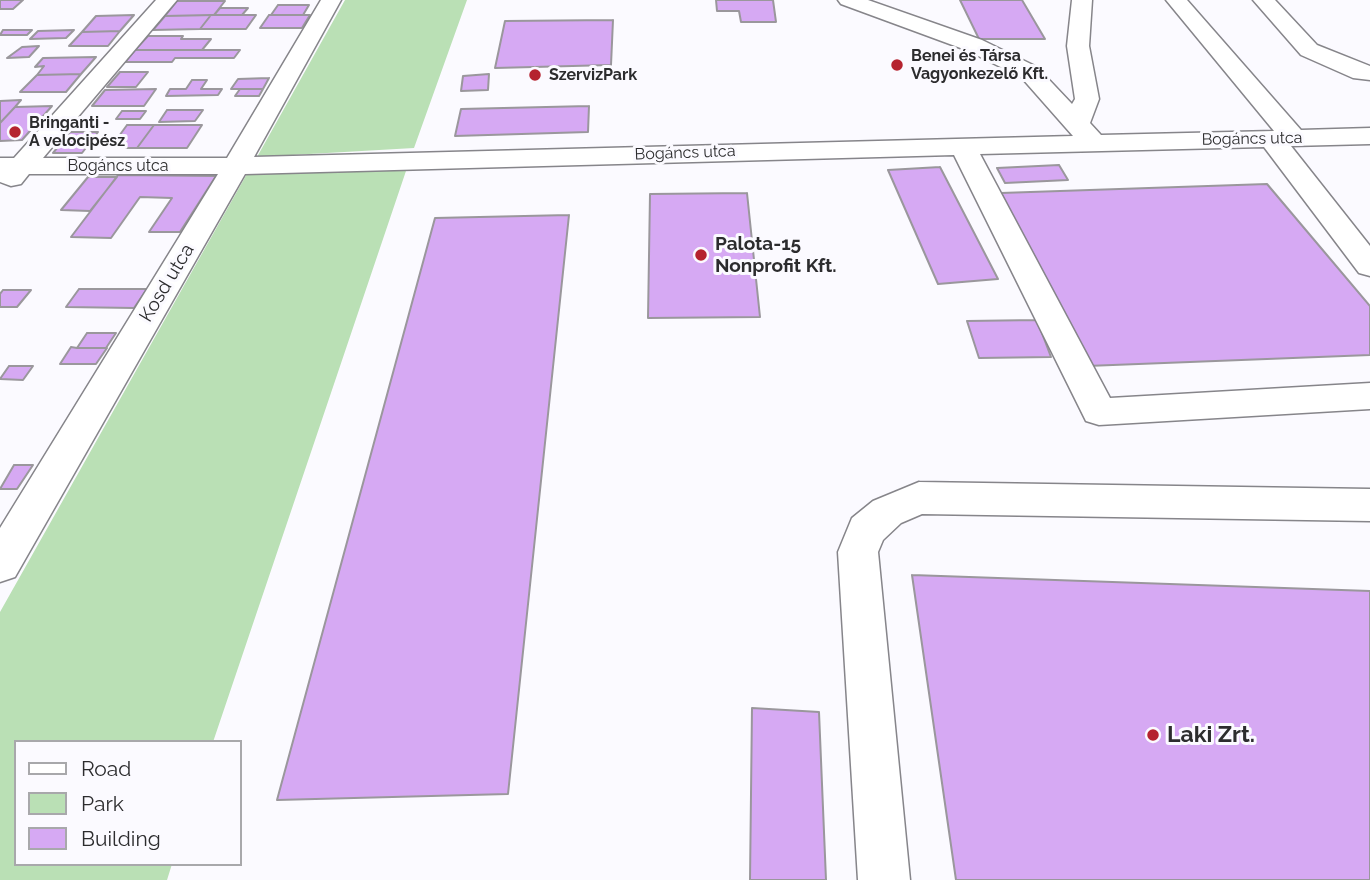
<!DOCTYPE html>
<html>
<head>
<meta charset="utf-8">
<style>
	body { margin:0 }
	#map { position:relative; width:1370px; height:880px; overflow:hidden; background:#fbfaff; font-family:Raleway,sans-serif }
	canvas { display:block }
	.legend { position:absolute; left:14px; top:740px; width:228px; height:126px; box-sizing:border-box; background:#fbfaff; border:2px solid #a8a8ab; margin:0; padding:9px 12px; list-style:none; font-size:21px; color:#2c2c2e }
	.legend li { display:flex; align-items:center; gap:14px; height:35px }
	.legend b { width:35px; border:2px solid #a8a8ab }
</style>
</head>
<body>
<div id="map">
<canvas width="1370" height="880"></canvas>
<ul class="legend">
<li><b style="height:9px;background:#fff"></b>Road</li>
<li><b style="height:19px;background:#bae0b5"></b>Park</li>
<li><b style="height:19px;background:#d6a9f3"></b>Building</li>
</ul>
</div>
<script>
const ctx = document.querySelector('canvas').getContext('2d');
ctx.lineJoin = 'round';
function fill(path, color) { ctx.fillStyle = color; ctx.fill(path, 'evenodd'); }
const toPath = rows => new Path2D(rows.map(r => 'M' + r).join(''));
function stroke(path, color, width, dash) { ctx.strokeStyle = color; ctx.lineWidth = width; ctx.lineCap = dash ? 'butt' : 'round'; ctx.setLineDash(dash || []); ctx.stroke(path); }
function label(font, color, halo, rows, align = 'center') {
  ctx.font = font + ' Raleway,sans-serif'; ctx.lineWidth = 6; ctx.setLineDash([]); ctx.textBaseline = 'middle'; ctx.strokeStyle = halo; ctx.fillStyle = color; for (const [text, x, y, turn = 0] of rows) {
    ctx.save(); ctx.translate(x, y); ctx.rotate((+turn || 0) * Math.PI / 180); ctx.textAlign = isNaN(turn) ? turn : align; if (halo) ctx.strokeText(text, 0, 0); ctx.fillText(text, 0, 0); ctx.restore();
  }
}
fill(toPath([
	[345,0,467,0,414,148,257,157],
	[407,168,213,742,16,742,16,864,172,864,167,880,0,880,0,612,248,172]
]), '#bae0b5');
const building = toPath([
	[0,0,23,0,13,9,0,9,0,0],
	[716,0,773,0,776,22,741,22,739,11,717,11,716,0],
	[960,0,1022,0,1045,39,979,39,960,0],
	[177,1,225,1,214,15,165,16,177,1],
	[278,5,309,5,303,15,271,15,278,5],
	[220,8,248,8,242,15,214,15,220,8],
	[134,15,120,31,82,32,96,16,134,15],
	[211,15,256,15,246,29,200,29,211,15],
	[211,15,200,29,153,30,165,16,211,15],
	[269,15,310,15,302,28,260,28,269,15],
	[613,20,611,65,495,68,505,21,613,20],
	[3,30,32,30,27,35,0,35,3,30],
	[74,30,66,38,30,39,38,31,74,30],
	[120,31,108,46,69,46,82,32,120,31],
	[148,36,183,36,181,39,211,39,202,50,135,50,148,36],
	[39,46,29,57,7,58,22,47,39,46],
	[135,50,240,50,234,58,175,58,172,62,125,62,135,50],
	[96,57,81,74,37,75,44,66,35,67,43,58,96,57],
	[120,72,148,72,136,87,107,87,120,72],
	[81,74,66,92,20,92,37,75,81,74],
	[489,74,488,90,461,91,463,76,489,74],
	[269,78,263,89,231,89,238,79,269,78],
	[192,80,207,80,201,89,222,89,218,95,166,96,170,89,186,89,192,80],
	[156,89,144,106,92,106,105,90,156,89],
	[240,89,263,89,259,96,235,96,240,89],
	[21,100,15,107,0,123,0,101,21,100],
	[52,106,22,140,0,141,0,123,15,107,52,106],
	[589,106,588,132,455,136,461,109,589,106],
	[167,110,203,110,195,121,159,122,167,110],
	[122,111,146,111,140,119,116,119,122,111],
	[127,125,154,125,137,148,118,148,122,143,114,143,127,125],
	[154,125,202,125,187,148,137,148,154,125],
	[70,132,98,132,82,153,53,153,70,132],
	[1059,165,1068,180,1005,183,997,168,1059,165],
	[940,167,998,279,938,284,888,170,940,167],
	[118,175,216,176,180,232,149,232,172,198,140,197,111,238,71,237,118,175],
	[88,177,117,177,90,211,61,210,88,177],
	[1267,184,1370,306,1370,355,1087,366,1001,193,1267,184],
	[747,193,760,317,648,318,650,194,747,193],
	[569,215,508,794,277,800,435,218,569,215],
	[79,289,147,289,134,308,66,307,79,289],
	[3,290,31,290,17,307,0,307,0,294,3,290],
	[1037,320,1051,357,979,358,967,321,1037,320],
	[87,333,116,333,106,348,77,348,87,333],
	[71,347,77,348,107,348,96,364,60,364,71,347],
	[9,366,33,366,23,380,0,379,9,366],
	[14,465,33,465,17,489,0,489,14,465],
	[912,575,1370,591,1370,880,956,880,912,575],
	[752,708,819,712,826,880,750,880,752,708]
]);
fill(building, '#d6a9f3');
stroke(building, '#9a979c', 2);
const minor = toPath([
	[156,0,177,0,43,158,227,158,321,0,341,0,254,157,1073,136,1021,77,966,50,841,4,838,0,868,0,982,40,1037,67,1072,104,1075,99,1067,46,1072,0,1092,0,1089,46,1099,99,1090,123,1101,135,1274,131,1166,0,1187,0,1301,130,1370,128,1370,144,1291,146,1370,246,1370,276,1359,273,1264,147,980,154,1110,398,1370,383,1370,409,1099,425,1086,421,954,155,245,174,15,577,0,582,0,528,218,174,29,174,21,184,11,186,0,182,0,158,14,158,156,0],
	[1253,0,1275,0,1317,45,1370,66,1370,80,1353,78,1301,55,1253,0],
	[919,482,1370,489,1370,521,922,514,901,523,883,540,878,552,910,880,858,880,838,552,852,518,873,501,919,482]
]);
stroke(minor, '#86858a', 3);
fill(minor, '#fff');
for (const [x, y, r, color] of [
	[897,65,7,"#b5232f"],
	[535,75,7,"#b5232f"],
	[15,132,7,"#b5232f"],
	[701,255,7,"#b5232f"],
	[1153,735,7,"#b5232f"]
]) { const dot = new Path2D(); dot.arc(x, y, r, 0, 2 * Math.PI); ctx.fillStyle = color; ctx.fill(dot); stroke(dot, '#fbfaff', 2.5); }
label('bold 16px', '#2c2c2e', '#fbfaff', [
	["Benei és Társa",911,56],
	["Vagyonkezelő Kft.",911,74],
	["SzervizPark",549,75],
	["Bringanti -",29,123],
	["A velocipész",29,141]
], 'left');
label('16px', '#2c2c2e', '#fbfaff', [
	["Bogáncs utca",1252,139,-1],
	["Bogáncs utca",685,153,-2],
	["Bogáncs utca",118,166]
]);
label('bold 19px', '#2c2c2e', '#fbfaff', [
	["Palota-15",715,244],
	["Nonprofit Kft.",715,266]
], 'left');
label('19px', '#2c2c2e', '#fbfaff', [
	["Kosd utca",167,283,-59]
]);
label('bold 23px', '#2c2c2e', '#fbfaff', [
	["Laki Zrt.",1167,735]
], 'left');
</script>
</body>
</html>
